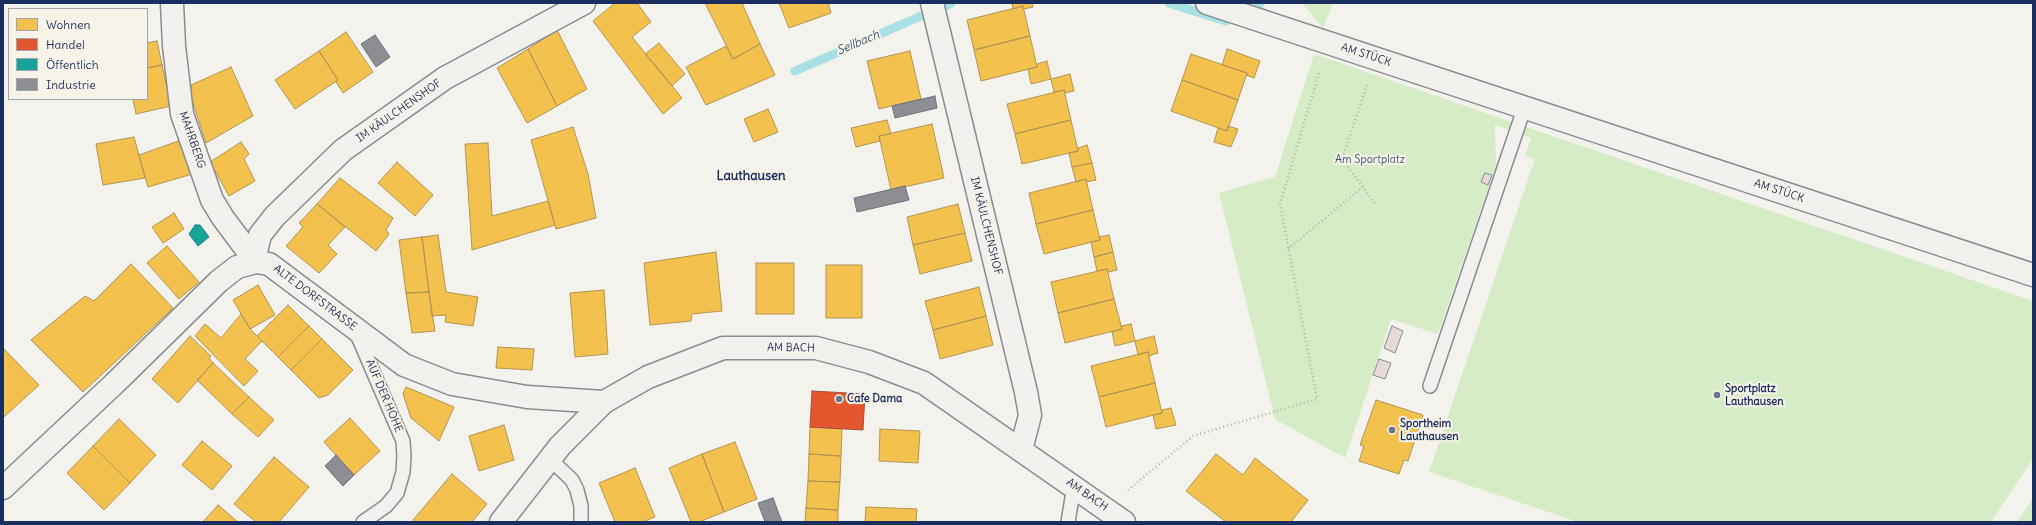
<!DOCTYPE html>
<html>
<head>
<meta charset="utf-8">
<style>
	body { margin:0 }
	#map { position:relative; width:2036px; height:525px; overflow:hidden; background:#f4f2ec; font-family:Delius,sans-serif }
	canvas { display:block }
	.frame { position:absolute; inset:0; border:4px solid #1b2f5e; pointer-events:none }
	.legend { position:absolute; left:8px; top:8px; width:140px; height:92px; box-sizing:border-box; background:#f7f3e8; border:1px solid #9fa5b1; margin:0; padding:5px 7px; list-style:none; font-size:12px; color:#1b2f5e }
	.legend li { display:flex; align-items:center; gap:8px; height:20px }
	.legend b { width:20px; border:1px solid #9fa5b1 }
</style>
</head>
<body>
<div id="map">
<canvas width="2036" height="525"></canvas>
<div class="frame"></div>
<ul class="legend">
<li><b style="height:11px;background:#f2c14e"></b>Wohnen</li>
<li><b style="height:11px;background:#e4572e"></b>Handel</li>
<li><b style="height:11px;background:#17a398"></b>Öffentlich</li>
<li><b style="height:11px;background:#8d8d92"></b>Industrie</li>
</ul>
</div>
<script>
const ctx = document.querySelector('canvas').getContext('2d');
ctx.lineJoin = 'round';
function fill(path, color) { ctx.fillStyle = color; ctx.fill(path, 'evenodd'); }
const toPath = rows => new Path2D(rows.map(r => 'M' + r).join(''));
function stroke(path, color, width, dash) { ctx.strokeStyle = color; ctx.lineWidth = width; ctx.lineCap = dash ? 'butt' : 'round'; ctx.setLineDash(dash || []); ctx.stroke(path); }
function label(font, color, halo, rows, align = 'center') {
  ctx.font = font + ' Delius,sans-serif'; ctx.lineWidth = 4; ctx.setLineDash([]); ctx.textBaseline = 'middle'; ctx.strokeStyle = halo; ctx.fillStyle = color; for (const [text, x, y, turn = 0] of rows) {
    ctx.save(); ctx.translate(x, y); ctx.rotate((+turn || 0) * Math.PI / 180); ctx.textAlign = isNaN(turn) ? turn : align; if (halo) ctx.strokeText(text, 0, 0); ctx.fillText(text, 0, 0); ctx.restore();
  }
}
fill(toPath([
	[1302,3,1333,3,1323,28],
	[1314,54,2033,301,2033,459,1991,522,1578,522,1429,472,1535,159,1525,156,1531,138,1495,125,1496,165,1438,334,1391,319,1345,458,1275,419,1219,193,1275,177],
	[2033,498,2033,522,2017,522]
]), '#d5ecc6');
const homes = toPath([
	[615,3,637,3,651,22,632,37,682,98,663,114,593,21,615,3],
	[700,3,742,3,760,44,733,59,705,3,700,3],
	[779,3,828,3,831,13,789,28,779,3],
	[1012,3,1032,3,1033,7,1024,9,1023,6,1013,9,1012,3],
	[1023,6,1030,36,974,50,967,20,1023,6],
	[557,30,587,89,557,106,528,49,557,30],
	[346,32,373,72,343,93,336,82,338,80,319,51,346,32],
	[1030,36,1037,67,981,81,974,50,1030,36],
	[157,41,162,65,147,68,147,43,157,41],
	[659,43,685,74,672,86,645,54,659,43],
	[760,44,775,75,706,105,686,67,726,46,733,59,760,44],
	[528,49,557,106,527,123,497,68,528,49],
	[1227,49,1260,61,1254,78,1246,75,1247,73,1222,65,1227,49],
	[319,51,338,80,295,109,275,80,319,51],
	[910,51,921,99,879,109,867,61,910,51],
	[1191,54,1247,73,1238,100,1182,80,1191,54],
	[1047,61,1051,79,1031,84,1028,69,1037,67,1037,64,1047,61],
	[162,65,171,106,136,114,133,99,147,99,147,68,162,65],
	[231,67,253,116,206,143,190,94,191,85,231,67],
	[1070,74,1074,91,1065,93,1064,90,1054,92,1051,79,1070,74],
	[1182,80,1238,100,1227,131,1171,111,1182,80],
	[1064,90,1071,120,1015,134,1007,104,1064,90],
	[768,109,778,132,754,142,744,119,768,109],
	[887,120,891,134,879,136,880,141,856,147,851,128,887,120],
	[1071,120,1078,151,1022,164,1015,134,1071,120],
	[932,124,944,178,891,190,879,136,932,124],
	[1228,126,1238,129,1231,147,1214,142,1218,128,1227,131,1228,126],
	[573,127,588,174,596,218,556,229,531,140,573,127],
	[134,137,145,178,103,185,96,144,134,137],
	[184,139,196,173,148,187,139,155,184,139],
	[241,142,249,154,244,159,255,181,229,196,210,162,241,142],
	[488,143,492,216,548,201,555,225,472,250,465,144,488,143],
	[1087,145,1092,163,1072,167,1069,153,1078,151,1078,148,1087,145],
	[397,162,433,195,415,216,378,183,397,162],
	[1092,163,1096,180,1086,182,1086,179,1076,182,1072,167,1092,163],
	[340,178,393,218,386,230,389,234,376,251,317,204,340,178],
	[1086,179,1093,210,1036,224,1029,193,1086,179],
	[317,204,345,227,328,245,337,254,319,273,286,246,303,227,299,223,317,204],
	[958,204,965,233,913,245,907,217,958,204],
	[1093,210,1100,240,1044,254,1036,224,1093,210],
	[174,213,184,229,163,243,152,227,174,213],
	[965,233,972,261,920,274,913,245,965,233],
	[438,235,446,292,478,297,473,326,445,322,446,315,432,316,422,237,438,235],
	[1109,235,1113,252,1094,257,1091,242,1100,240,1099,237,1109,235],
	[422,237,429,292,406,293,399,240,422,237],
	[167,246,199,282,179,299,147,263,167,246],
	[716,252,722,311,692,314,691,321,650,325,644,263,716,252],
	[1113,252,1117,270,1108,272,1107,269,1097,271,1094,257,1113,252],
	[756,263,794,263,794,314,756,314,756,263],
	[131,264,173,308,83,392,31,340,85,296,94,301,131,264],
	[826,265,862,265,862,318,826,318,826,265],
	[1107,269,1114,299,1058,313,1051,282,1107,269],
	[258,285,275,315,250,329,233,300,258,285],
	[979,287,986,316,933,330,925,301,979,287],
	[604,290,608,354,575,357,570,293,604,290],
	[429,292,435,331,412,333,406,293,429,292],
	[1114,299,1122,329,1065,343,1058,313,1114,299],
	[288,305,309,326,278,357,257,336,288,305],
	[241,314,250,329,262,341,245,359,258,371,244,386,195,336,205,324,221,338,241,314],
	[986,316,993,345,940,359,933,330,986,316],
	[1131,324,1135,341,1115,346,1112,332,1122,329,1121,326,1131,324],
	[309,326,322,339,291,370,278,357,309,326],
	[190,336,211,356,209,358,213,363,178,403,152,379,190,336],
	[1154,336,1158,353,1149,356,1148,352,1138,355,1135,341,1154,336],
	[322,339,353,370,328,395,319,398,291,370,322,339],
	[498,347,534,349,532,370,496,368,498,347],
	[3,348,39,385,3,418,3,348],
	[1148,352,1155,383,1099,397,1091,366,1148,352],
	[213,363,249,397,232,414,197,380,213,363],
	[1155,383,1162,413,1106,427,1099,397,1155,383],
	[406,387,454,407,439,441,411,418,403,394,406,387],
	[249,397,274,420,258,437,232,414,249,397],
	[1376,400,1423,415,1408,461,1404,460,1399,474,1359,461,1364,446,1360,445,1376,400],
	[1171,408,1176,425,1156,429,1153,415,1162,413,1162,410,1171,408],
	[350,418,380,451,354,475,324,442,350,418],
	[119,419,156,455,130,483,93,446,119,419],
	[504,425,514,460,479,471,469,436,504,425],
	[810,427,842,429,841,456,809,454,810,427],
	[880,429,920,431,918,463,879,461,880,429],
	[202,441,232,466,212,490,182,465,202,441],
	[735,442,757,499,724,512,702,454,735,442],
	[93,446,130,483,104,510,67,473,93,446],
	[702,454,724,512,699,522,691,522,669,468,702,454],
	[809,454,841,456,840,482,808,481,809,454],
	[1216,454,1243,475,1255,458,1308,500,1291,522,1226,522,1186,491,1216,454],
	[274,457,309,487,279,522,256,522,234,504,274,457],
	[635,468,655,517,642,522,615,522,599,483,635,468],
	[452,474,487,504,472,522,415,522,413,520,452,474],
	[808,481,840,482,838,510,806,508,808,481],
	[218,505,238,522,203,522,218,505],
	[866,507,917,509,916,522,865,522,866,507],
	[806,508,838,510,838,522,805,522,806,508]
]);
fill(homes, '#f2c14e');
stroke(homes, '#b29553', 1);
const shops = toPath([
	[812,391,865,394,863,430,810,427,812,391]
]);
fill(shops, '#e4572e');
stroke(shops, '#a84b3c', 1);
const public = toPath([
	[195,225,200,225,209,237,198,246,189,234,195,225]
]);
fill(public, '#17a398');
stroke(public, '#188087', 1);
const industry = toPath([
	[375,35,390,57,376,67,361,44,375,35],
	[935,96,937,108,895,118,892,106,935,96],
	[905,186,909,200,857,212,854,198,905,186],
	[336,455,354,475,343,486,325,466,336,455],
	[773,498,782,522,765,522,758,503,773,498]
]);
fill(industry, '#8d8d92');
stroke(industry, '#6b7182', 1);
stroke(toPath([
	[1169,3,1226,21],
	[946,6,951,3],
	[1257,9,1260,3],
	[795,71,921,16]
]), '#a8e0e4', 9);
const building = toPath([
	[1485,173,1492,175,1488,185,1481,182,1485,173],
	[1392,326,1403,331,1395,353,1384,348,1392,326],
	[1379,359,1391,363,1385,379,1373,375,1379,359]
]);
fill(building, '#e6dad8');
stroke(building, '#898c92', 1);
const service = toPath([
	[356,332,403,441,404,456,403,472,397,493,386,506,363,522],
	[1430,386,1525,106],
	[550,459,572,480,577,490,581,506,581,522],
	[1068,522,1074,486]
]);
const minor = toPath([
	[172,3,174,46,182,114,212,200,223,218,256,262],
	[932,3,1026,392,1030,415,1021,450],
	[1207,3,2033,275],
	[256,262,256,252,260,235,275,216,343,150,445,78,584,3],
	[3,488,114,384,219,281,237,267,256,262,269,264,404,365,452,384,527,397,604,402]
]);
const tertiary = toPath([
	[501,522,560,446,604,402,648,377,723,348,816,348,869,362,924,383,1124,522]
]);
stroke(service, '#898c92', 16);
stroke(minor, '#898c92', 25);
stroke(tertiary, '#898c92', 25);
stroke(toPath([
	[1367,85,1342,159,1376,205],
	[1288,249,1363,187],
	[1128,490,1193,436,1317,399,1280,204,1320,70]
]), '#b1b2b5', 2.5, [1, 3]);
stroke(service, '#f2f1ed', 13);
stroke(minor, '#f2f1ed', 22);
stroke(tertiary, '#f2f1ed', 22);
for (const [x, y, r, color] of [
	[1717,395,4,"#677390"],
	[839,399,4,"#677390"],
	[1392,430,4,"#677390"]
]) { const dot = new Path2D(); dot.arc(x, y, r, 0, 2 * Math.PI); ctx.fillStyle = color; ctx.fill(dot); stroke(dot, '#f7f3e8', 1.5); }
label('11px', '#1b2f5e', '#f7f3e8', [
	["AM STÜCK",1366,55,18],
	["IM KÄULCHENSHOF",399,111,-35],
	["MAHRBERG",192,140,71],
	["AM STÜCK",1779,191,18],
	["IM KÄULCHENSHOF",986,226,76],
	["ALTE DORFSTRASSE",315,298,37],
	["AM BACH",791,348,1],
	["AUF DER HÖHE",384,396,67],
	["AM BACH",1087,495,35]
]);
label('11px', '#3b546c', '#f7f3e8', [
	["Am Sportplatz",1370,160]
]);
label('bold 11px', '#1b2f5e', '#f7f3e8', [
	["Sportplatz",1725,389],
	["Lauthausen",1725,402],
	["Cafe Dama",847,399],
	["Sportheim",1400,424],
	["Lauthausen",1400,437]
], 'left');
label('italic 12px', '#315178', '#f7f3e8', [
	["Sellbach",858,43,-23]
]);
label('bold 13px', '#1b2f5e', '#f7f3e8', [
	["Lauthausen",751,176]
]);
</script>
</body>
</html>
